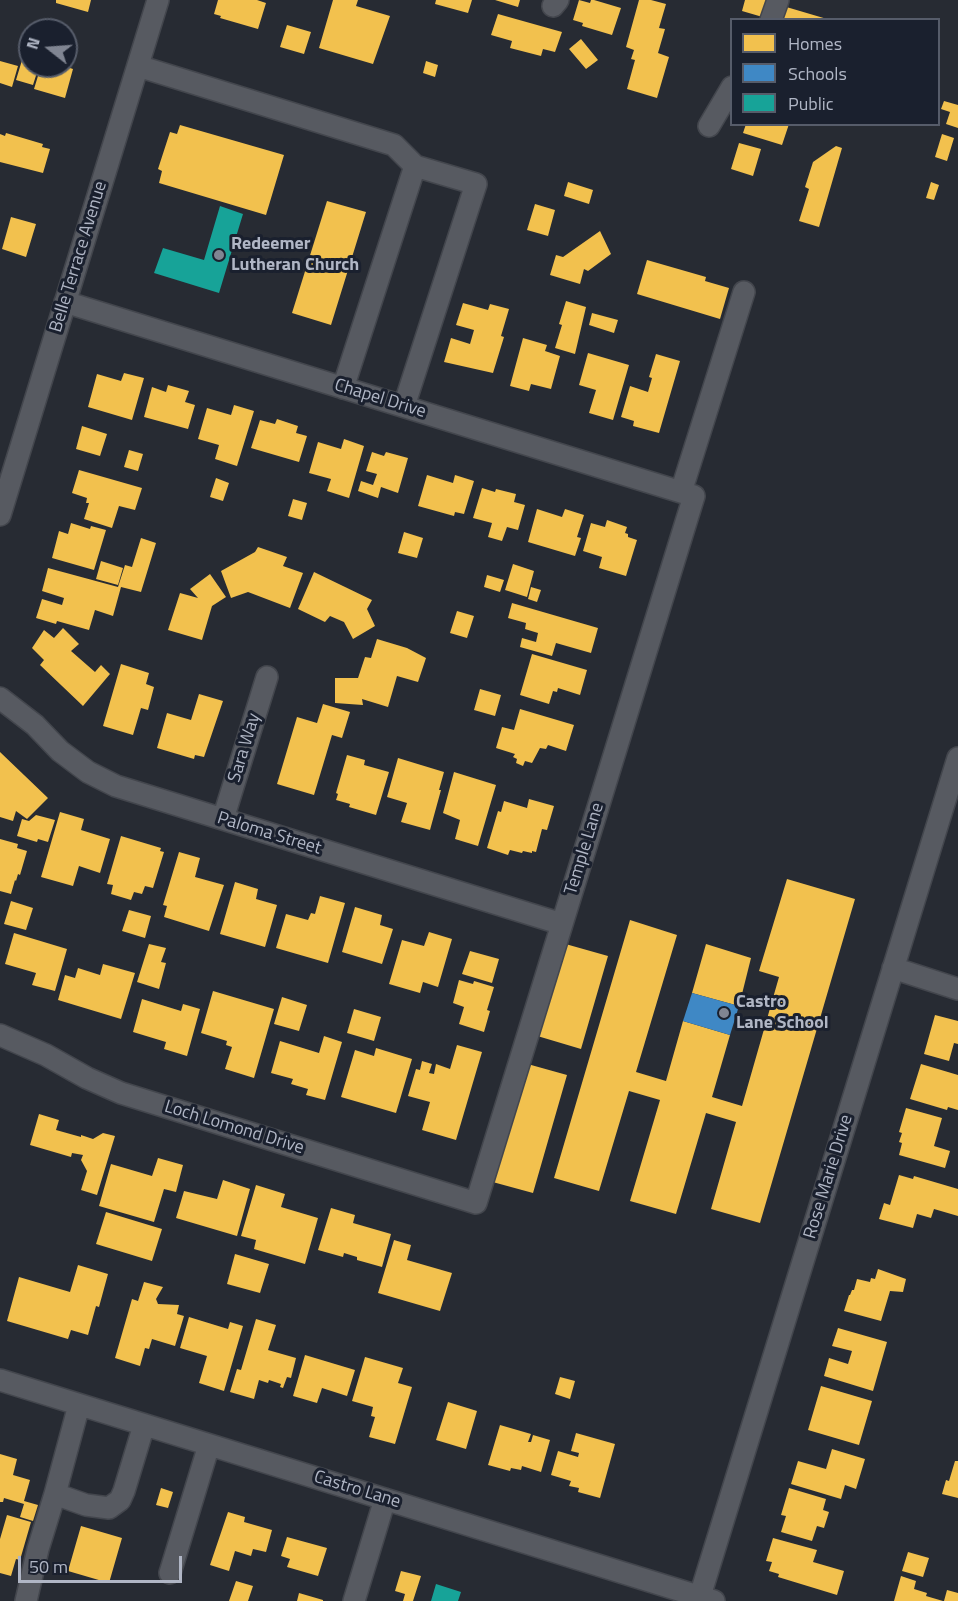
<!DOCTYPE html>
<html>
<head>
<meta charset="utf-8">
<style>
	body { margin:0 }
	#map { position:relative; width:958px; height:1601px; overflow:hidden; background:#272b33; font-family:"Titillium Web",sans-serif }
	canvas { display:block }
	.legend { position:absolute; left:730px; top:18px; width:210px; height:108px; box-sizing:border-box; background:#1a202e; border:2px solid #565c6a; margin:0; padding:8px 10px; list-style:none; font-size:18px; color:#b0b6c5 }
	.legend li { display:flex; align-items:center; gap:12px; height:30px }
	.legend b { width:30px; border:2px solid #565c6a }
	.north { position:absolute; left:18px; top:18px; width:60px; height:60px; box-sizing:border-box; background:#1a202e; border:2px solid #565c6a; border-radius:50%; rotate:287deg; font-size:16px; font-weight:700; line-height:24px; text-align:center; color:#b0b6c5 }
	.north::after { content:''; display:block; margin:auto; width:21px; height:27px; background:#808592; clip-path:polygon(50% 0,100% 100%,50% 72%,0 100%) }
	.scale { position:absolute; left:18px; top:1556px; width:164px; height:27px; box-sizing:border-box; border:3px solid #b0b6c5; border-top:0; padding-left:8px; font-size:18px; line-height:21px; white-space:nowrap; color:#b0b6c5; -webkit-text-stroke:4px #1a202e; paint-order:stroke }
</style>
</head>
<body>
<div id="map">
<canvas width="958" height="1601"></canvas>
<ul class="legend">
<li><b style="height:16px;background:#f2c14e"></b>Homes</li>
<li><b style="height:16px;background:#3f88c5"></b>Schools</li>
<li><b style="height:16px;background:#17a398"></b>Public</li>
</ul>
<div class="north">N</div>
<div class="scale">50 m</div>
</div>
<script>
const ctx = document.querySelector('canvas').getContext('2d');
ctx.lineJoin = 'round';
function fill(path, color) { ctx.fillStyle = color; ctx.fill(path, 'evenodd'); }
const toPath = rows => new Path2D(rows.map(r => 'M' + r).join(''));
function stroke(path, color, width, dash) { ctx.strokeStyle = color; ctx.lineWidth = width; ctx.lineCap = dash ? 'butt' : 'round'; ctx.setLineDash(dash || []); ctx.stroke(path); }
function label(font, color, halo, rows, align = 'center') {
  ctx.font = font + ' "Titillium Web",sans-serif'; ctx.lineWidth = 6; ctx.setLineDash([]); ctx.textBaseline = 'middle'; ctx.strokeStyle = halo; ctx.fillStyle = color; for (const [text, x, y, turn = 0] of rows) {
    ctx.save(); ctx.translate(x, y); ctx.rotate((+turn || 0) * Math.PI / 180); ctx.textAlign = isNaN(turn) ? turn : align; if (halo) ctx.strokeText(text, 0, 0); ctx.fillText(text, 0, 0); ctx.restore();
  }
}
fill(toPath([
	[56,0,91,0,88,12,56,3],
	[218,0,257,0,266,3,258,29,220,18,221,16,214,14],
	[333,0,358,0,356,6,390,16,373,64,319,48],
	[436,0,472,0,468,13,435,4],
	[495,0,520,0,518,7],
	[579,0,590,3,591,0,594,0,621,8,612,35,582,26,583,23,573,20],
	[639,0,651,0,666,4,659,28,665,29,658,53,669,57,657,98,627,89,635,60,631,59,634,50,626,47],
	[745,0,772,0,766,18,742,11],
	[783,6,827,19,827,20,779,20],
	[498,14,562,32,555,52,543,49,541,56,510,48,512,41,491,35],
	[287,25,311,32,304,54,280,47],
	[581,39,598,60,586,69,569,49],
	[26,47,30,48,30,66,39,66,33,85,16,80],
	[0,61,18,66,12,87,0,83],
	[426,61,438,65,435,77,423,73],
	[41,66,64,66,73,69,65,98,34,89],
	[944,101,958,105,958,128,946,124,950,112,941,109],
	[746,124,789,124,782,145,743,133],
	[180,125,284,155,266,215,159,183,162,171,158,169,170,132,177,134],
	[6,133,43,144,42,147,50,149,43,173,0,162,0,134,5,136],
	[942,134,954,138,947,161,935,157],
	[739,143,761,149,753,176,731,169],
	[836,146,842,148,819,227,799,221,809,189,805,187,813,162],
	[568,182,593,190,589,204,564,196],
	[931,182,939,185,934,200,926,198],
	[327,201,366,212,331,325,292,313],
	[535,204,555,210,548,236,527,230],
	[11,217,36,224,26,257,2,249],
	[600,231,611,254,588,271,584,269,580,284,550,275,556,255,563,257],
	[647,260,706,277,705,281,729,288,720,319,637,294],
	[566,301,586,307,575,354,555,348,562,325,559,324],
	[463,303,488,310,490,304,509,309,501,336,504,337,493,373,444,362,451,338,470,344,474,330,456,325],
	[592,313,618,320,614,333,589,325],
	[523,338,547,345,545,351,560,356,551,389,531,384,529,391,510,386],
	[588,353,629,365,613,420,589,413,596,390,579,385],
	[656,354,680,361,659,433,633,426,634,421,621,417,630,386,648,392,652,378,649,377],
	[124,373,144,378,132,420,88,407,97,374,121,381],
	[168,385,189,391,185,402,195,405,188,429,144,417,152,387,166,392],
	[234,405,254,411,237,466,215,459,219,445,198,439,207,408,231,415],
	[277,419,298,426,296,433,307,436,299,462,251,448,260,420,275,424],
	[82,426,107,434,100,456,76,449],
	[344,439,364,446,349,498,327,491,331,479,309,473,318,442,341,449],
	[129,450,143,454,138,471,124,467],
	[372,452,384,456,386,452,408,458,398,493,381,487,378,498,358,491,361,481,373,485,377,474,366,471],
	[79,470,142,488,135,510,119,506,112,528,84,519,89,503,86,503,87,498,72,493],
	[427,475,453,483,455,475,474,481,464,514,455,512,454,516,418,506],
	[216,478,229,483,223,501,210,497],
	[482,488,495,492,496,489,516,494,514,502,525,505,518,530,507,527,502,541,488,537,492,523,473,518],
	[293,499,307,503,302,520,288,516],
	[537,509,562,517,565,509,584,515,577,537,581,538,575,556,528,542],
	[607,520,627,527,625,533,628,534,628,537,637,540,626,576,599,568,602,557,583,551,591,523,605,527],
	[71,523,90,529,91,526,106,530,94,570,52,558,59,531,68,534],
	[404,532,423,538,417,558,398,553],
	[141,538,156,543,141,592,121,587,113,616,95,610,89,630,57,621,56,624,36,618,42,599,62,605,64,598,42,591,48,568,118,587,125,565,132,567],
	[258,547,287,557,283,566,303,573,290,608,248,592,231,598,221,571,255,552],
	[101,561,123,568,118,585,96,579],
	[513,564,534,571,527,597,505,590],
	[314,572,372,600,367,609,375,626,353,639,344,622,330,616,325,622,298,609],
	[210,574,226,597,212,606,202,640,168,630,180,593,198,598,190,589],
	[487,575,504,580,500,592,484,587],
	[531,587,541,590,537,602,528,599],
	[512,603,598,628,591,653,556,643,552,656,520,647,522,638,536,642,538,633,525,629,526,623,508,618],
	[457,611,474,616,467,638,450,633],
	[63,628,79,644,71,651,95,672,101,665,110,674,83,706,40,665,44,660,32,648,44,630,54,638],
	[377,639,407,648,426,658,418,682,397,676,388,707,362,699,363,705,335,703,335,678,358,678,365,657,371,658],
	[532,654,587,670,580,695,558,688,557,692,553,691,549,704,520,695],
	[121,664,149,673,146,684,154,687,148,710,141,708,133,735,103,726],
	[480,689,501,695,495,716,474,710],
	[199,694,223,701,204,757,195,755,194,759,157,748,167,713,191,720],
	[323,704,350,712,342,738,332,735,314,795,277,784,297,717,317,723],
	[520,709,574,725,566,751,548,745,546,749,540,748,532,763,525,761,523,766,516,763,517,759,513,757,515,754,496,748,502,727,514,730],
	[0,752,48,798,27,819,16,811,13,821,0,817],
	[347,755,365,760,364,765,389,772,376,815,349,807,350,804,336,800,338,794,336,793],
	[398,758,444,772,439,790,441,790,430,830,401,822,407,803,387,797],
	[454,772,496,785,478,846,455,839,460,820,443,813],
	[529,799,554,806,547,830,542,829,536,852,532,851,532,853,523,851,522,853,510,850,508,855,487,848,498,811,501,812,504,801,527,808],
	[60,812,84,819,81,830,110,839,100,873,79,866,73,886,41,877],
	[36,815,55,820,48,842,38,839,37,842,17,836,22,819,29,821],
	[121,836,161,848,160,851,164,852,153,888,145,886,142,894,134,892,131,900,111,894,113,885,107,884],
	[0,839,18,844,17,848,27,851,20,875,18,874,16,881,15,880,11,894,0,891],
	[179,852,200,858,195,877,224,885,209,931,164,917,167,906,163,905],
	[787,879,855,899,760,1223,711,1209,736,1122,706,1113,676,1214,630,1201,660,1100,629,1091,599,1191,554,1178,630,920,677,935,636,1072,666,1081,683,1021,730,1035,712,1097,742,1106,779,977,759,971],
	[235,882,258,889,256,899,277,905,265,947,220,934],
	[320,896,345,903,328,963,276,948,286,914,308,920,311,913,315,914],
	[11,901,33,908,26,930,4,924],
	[355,907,382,915,380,925,393,929,382,964,342,952],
	[129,910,151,916,145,938,122,931],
	[429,932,452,939,438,987,423,982,420,993,389,984,402,940,424,946],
	[14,933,67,949,55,991,32,985,36,973,5,964],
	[562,943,608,956,581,1049,534,1035],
	[149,944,166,948,161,962,166,963,159,989,137,982],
	[706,944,751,958,739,1006,692,993],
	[470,951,499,959,492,983,462,974],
	[103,964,135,973,121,1019,58,1000,65,975,75,978,78,968,100,975],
	[459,980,473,984,474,981,494,987,487,1010,490,1011,484,1032,459,1024,464,1007,453,1003],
	[213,991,274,1009,254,1078,225,1069,232,1047,226,1045,227,1041,201,1033],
	[282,997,307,1005,299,1031,274,1024],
	[142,999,181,1011,183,1004,200,1009,187,1056,164,1049,166,1042,133,1032],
	[354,1009,381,1017,374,1041,347,1033],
	[935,1015,958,1021,958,1044,954,1043,949,1061,924,1054],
	[324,1036,342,1042,325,1100,306,1095,308,1089,291,1084,293,1079,271,1073,280,1041,319,1053],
	[457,1045,482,1052,456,1140,422,1130,430,1102,408,1096,416,1069,420,1070,422,1061,432,1064,429,1073,434,1074,436,1064,450,1069],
	[376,1048,412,1059,396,1113,341,1097,355,1050,374,1056],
	[524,1063,567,1075,533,1193,489,1181],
	[921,1064,958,1075,958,1110,948,1107,947,1110,910,1099],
	[906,1108,942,1118,934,1146,950,1151,945,1168,899,1155,902,1143,899,1142,902,1133,899,1132],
	[39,1114,59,1120,56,1130,81,1137,81,1135,93,1139,103,1133,115,1136,97,1195,81,1190,87,1171,81,1160,83,1155,72,1153,71,1157,30,1145],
	[158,1158,183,1165,176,1192,164,1189,154,1222,99,1206,111,1164,152,1176],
	[899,1175,913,1179,914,1176,958,1189,958,1216,934,1209,931,1218,917,1214,913,1228,879,1219,884,1203,890,1205],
	[223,1180,250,1189,237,1236,176,1218,184,1191,217,1199],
	[256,1185,285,1194,281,1207,318,1218,305,1264,254,1249,256,1240,241,1236],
	[331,1208,355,1215,353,1223,391,1234,382,1267,357,1260,357,1257,344,1253,343,1257,318,1250],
	[106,1212,162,1229,152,1261,96,1244],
	[394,1240,411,1245,407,1260,452,1273,440,1311,378,1293],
	[235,1254,269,1264,260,1293,227,1284],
	[78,1265,108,1274,99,1307,96,1306,88,1335,71,1330,68,1339,7,1321,19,1277,70,1292],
	[878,1269,906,1279,903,1292,890,1291,881,1321,844,1311,849,1295,850,1295,852,1290,854,1290,857,1279,870,1282,871,1278,875,1279],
	[144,1282,163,1287,156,1299,158,1304,179,1305,177,1314,184,1316,175,1346,152,1339,149,1349,145,1348,140,1366,115,1358,132,1299,138,1301],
	[189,1317,228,1329,230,1322,243,1326,224,1391,199,1383,207,1356,180,1348],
	[256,1319,276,1325,268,1350,296,1358,291,1378,287,1377,283,1388,280,1387,281,1384,269,1380,268,1383,259,1380,254,1399,230,1392,237,1369,241,1370],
	[838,1328,887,1342,873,1391,824,1376,829,1358,848,1364,852,1351,832,1346],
	[305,1355,355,1370,347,1396,322,1388,317,1403,293,1396],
	[365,1357,403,1368,398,1383,412,1387,395,1444,369,1437,375,1417,371,1416,373,1407,352,1401],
	[560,1377,575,1381,570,1399,555,1394],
	[821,1386,872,1401,859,1445,808,1430],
	[448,1402,477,1411,466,1449,436,1440],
	[500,1425,531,1434,528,1442,531,1442,533,1435,550,1440,541,1472,522,1466,521,1470,511,1468,510,1471,488,1465],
	[576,1433,615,1444,600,1498,578,1492,579,1488,569,1486,571,1481,551,1475,558,1451,578,1457,579,1453,571,1451],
	[832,1449,865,1459,856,1489,845,1485,841,1499,791,1484,798,1461,826,1469],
	[0,1454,17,1459,13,1475,30,1480,24,1501,38,1505,33,1521,20,1517,24,1504,4,1498,3,1502,0,1502],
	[955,1461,958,1461,958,1498,942,1494,946,1480,949,1481],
	[161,1488,173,1492,168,1508,156,1505],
	[789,1488,826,1499,823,1510,829,1512,824,1528,817,1526,812,1541,781,1532,786,1516,781,1515],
	[228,1512,245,1517,244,1522,272,1530,266,1552,253,1549,251,1556,235,1551,229,1571,210,1565],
	[7,1515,31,1522,20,1560,16,1559,11,1576,0,1573,0,1539],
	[81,1526,122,1538,109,1583,68,1571],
	[287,1537,327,1548,318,1576,287,1567,290,1559,281,1556],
	[773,1538,817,1550,813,1562,844,1571,837,1595,778,1577,779,1574,769,1571,772,1562,766,1561],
	[908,1552,929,1558,923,1577,902,1571],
	[401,1571,421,1576,413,1601,403,1601,405,1594,395,1591],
	[901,1576,916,1581,914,1589,927,1593,926,1596,943,1601,894,1601],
	[236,1581,253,1586,248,1601,229,1601],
	[947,1590,958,1593,958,1601,944,1601],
	[299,1593,323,1600,323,1601,297,1601]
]), '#f2c14e');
fill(toPath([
	[692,993,739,1006,730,1035,683,1021]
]), '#3f88c5');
fill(toPath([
	[220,206,243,214,219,293,154,273,163,248,204,260],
	[436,1584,461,1592,458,1601,431,1601]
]), '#17a398');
const minor = toPath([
	[553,6,558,0],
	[771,20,778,0],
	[138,66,394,145,415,166],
	[709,126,732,87],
	[343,388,415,166,476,184,404,406],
	[681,492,744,292],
	[0,515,158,0],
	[0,698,35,725,60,751,88,772,116,786,562,924],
	[223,819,267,677],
	[893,968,958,989],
	[0,1035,46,1055,87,1078,121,1093,476,1203,694,496,65,302],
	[0,1380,714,1601],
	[79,1405,55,1494,86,1505,109,1508,120,1500,124,1491,144,1425],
	[170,1573,209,1445],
	[700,1596,958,758],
	[26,1601,38,1549,55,1494],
	[354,1601,385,1499]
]);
stroke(minor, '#43464d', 24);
stroke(minor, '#575a61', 21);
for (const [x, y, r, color] of [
	[219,255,6,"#808592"],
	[724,1013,6,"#808592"]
]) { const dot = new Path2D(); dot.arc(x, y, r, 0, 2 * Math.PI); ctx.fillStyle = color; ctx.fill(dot); stroke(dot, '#1a202e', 2); }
label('bold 18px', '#b0b6c5', '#1a202e', [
	["Redeemer",231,245],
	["Lutheran Church",231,266],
	["Castro",736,1003],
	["Lane School",736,1024]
], 'left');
label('18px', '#b0b6c5', '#1a202e', [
	["Belle Terrace Avenue",79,257,-73],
	["Chapel Drive",380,399,17],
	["Sara Way",245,748,-73],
	["Paloma Street",269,834,17],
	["Temple Lane",585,849,-73],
	["Loch Lomond Drive",234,1128,17],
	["Rose Marie Drive",829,1177,-73],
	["Castro Lane",357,1490,17]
]);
</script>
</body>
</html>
